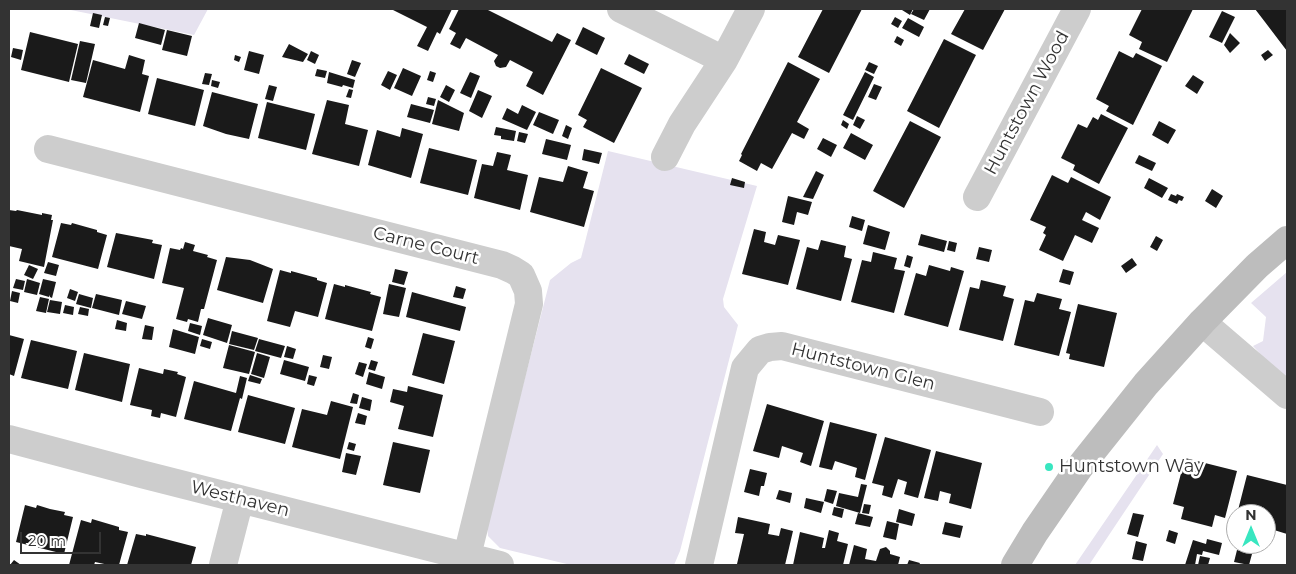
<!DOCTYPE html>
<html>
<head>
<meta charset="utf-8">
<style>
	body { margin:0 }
	#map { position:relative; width:1296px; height:574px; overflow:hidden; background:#fff; font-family:Montserrat,sans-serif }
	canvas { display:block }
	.frame { position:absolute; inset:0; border:10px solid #333; pointer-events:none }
	.north { position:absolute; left:1226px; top:504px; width:50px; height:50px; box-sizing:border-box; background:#fff; border:1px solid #adadad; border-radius:50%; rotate:0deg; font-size:14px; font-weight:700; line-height:20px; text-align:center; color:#333 }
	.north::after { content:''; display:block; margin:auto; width:18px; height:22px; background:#38e6c0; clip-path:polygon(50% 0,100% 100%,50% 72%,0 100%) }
	.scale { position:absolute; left:20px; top:532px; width:81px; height:22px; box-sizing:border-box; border:2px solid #333; border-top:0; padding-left:6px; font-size:15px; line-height:18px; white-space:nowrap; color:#333; -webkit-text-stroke:4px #fff; paint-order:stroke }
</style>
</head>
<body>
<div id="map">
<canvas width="1296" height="574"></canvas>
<div class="frame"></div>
<div class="north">N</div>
<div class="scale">20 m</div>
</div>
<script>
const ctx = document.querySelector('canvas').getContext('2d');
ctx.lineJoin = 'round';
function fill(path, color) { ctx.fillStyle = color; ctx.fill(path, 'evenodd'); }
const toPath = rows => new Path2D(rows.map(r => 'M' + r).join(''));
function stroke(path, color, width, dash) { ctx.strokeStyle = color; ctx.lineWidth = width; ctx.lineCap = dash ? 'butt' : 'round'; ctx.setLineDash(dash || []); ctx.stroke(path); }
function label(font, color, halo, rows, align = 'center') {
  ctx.font = font + ' Montserrat,sans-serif'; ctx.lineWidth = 5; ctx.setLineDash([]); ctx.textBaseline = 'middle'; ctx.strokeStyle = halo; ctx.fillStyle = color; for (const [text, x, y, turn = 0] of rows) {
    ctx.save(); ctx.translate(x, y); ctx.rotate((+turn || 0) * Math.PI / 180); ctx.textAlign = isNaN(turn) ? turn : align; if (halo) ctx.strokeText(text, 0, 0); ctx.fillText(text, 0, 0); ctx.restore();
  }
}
fill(toPath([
	[66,9,208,9,194,35],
	[608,151,757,186,723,299,724,307,738,325,680,551,674,565,571,565,500,548,488,536,487,526,550,280,571,263,581,258],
	[1287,272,1287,383,1253,346,1263,341,1266,317,1251,303],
	[1157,445,1163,454,1089,565,1075,565]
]), '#e6e2ef');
fill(toPath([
	[391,9,452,9,440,34,437,32,428,51,417,46,427,27],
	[459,9,486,9,552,42,557,33,571,40,543,95,526,86,533,72,510,60,506,67,500,68,496,66,494,61,498,55,466,38,460,49,450,44,456,33,449,29],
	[823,9,862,9,829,73,798,57],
	[902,9,913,9,910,15,902,10],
	[914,9,930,9,924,20,911,14],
	[965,9,1005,9,983,50,951,34],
	[1142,9,1193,9,1167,62,1139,49,1142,42,1129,35],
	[1255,9,1287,9,1287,51,1265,22],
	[1222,11,1235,17,1222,43,1209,37],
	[93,13,102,15,99,28,90,26],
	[105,17,110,18,108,26,103,25],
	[895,17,902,21,898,28,891,24],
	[908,18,924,27,919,37,902,28],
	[139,23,165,30,161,45,135,38],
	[583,27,605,38,597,55,575,44],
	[167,30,192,36,187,56,162,50],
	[30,32,78,44,69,82,21,70],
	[1230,33,1240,43,1230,53,1224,45],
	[897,36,904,40,901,46,894,42],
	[944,39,976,55,939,128,907,111],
	[80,41,95,44,86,83,71,80],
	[289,44,308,54,303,62,282,57],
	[13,48,23,50,21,60,11,57],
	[1268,50,1273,55,1265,61,1261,55],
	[249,51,264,55,259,74,244,70],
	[311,51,319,55,315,64,307,60],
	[1119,51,1133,58,1136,53,1162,66,1133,125,1106,111,1109,106,1096,99],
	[629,54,649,64,644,74,624,64],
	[129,55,145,60,142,74,149,76,140,112,83,97,93,60,125,69],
	[235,55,241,57,239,62,234,60],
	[352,60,361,63,355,77,347,74],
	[788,62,820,79,797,122,809,129,804,139,792,133,772,169,761,163,757,171,739,161,742,155,741,154],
	[869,62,878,66,874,74,865,70],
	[403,68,421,76,412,96,394,88],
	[601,68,642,88,614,143,583,127,587,120,578,115],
	[317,69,327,71,325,78,315,76],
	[388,71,397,75,390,90,381,85],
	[430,71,436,73,433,82,427,80],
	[329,72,355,80,353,88,343,85,342,87,327,83],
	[470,72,480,76,471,98,460,93],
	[865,72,874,77,853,120,843,115],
	[205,73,212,74,209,85,202,84],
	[1193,75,1204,82,1197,94,1185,86],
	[157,78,204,90,195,126,148,114],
	[212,80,220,82,218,88,211,86],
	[874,84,882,87,876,100,868,97],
	[269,85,277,87,273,101,265,99],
	[446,85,455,90,449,102,440,97],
	[349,89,353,90,351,98,346,97],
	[478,90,492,96,482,118,469,111],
	[212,92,258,104,249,139,226,134,203,126],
	[428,97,436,99,434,106,426,104],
	[327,100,349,105,345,124,368,130,359,166,312,154],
	[438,100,464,113,459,131,432,124],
	[267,102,315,114,306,150,258,138],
	[411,104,434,110,430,123,407,117],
	[522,105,536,112,527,130,502,119,507,108,518,114],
	[539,112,559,120,553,134,533,125],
	[1101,114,1128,128,1099,184,1073,170,1075,165,1061,158,1078,124,1087,128,1093,117,1098,120],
	[857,116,865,120,860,129,853,125],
	[843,120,849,124,847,129,841,125],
	[910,121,941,137,904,208,873,191],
	[1159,121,1176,130,1168,144,1152,135],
	[566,125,572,128,568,139,562,136],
	[496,127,516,131,514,141,501,139,501,136,494,135],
	[402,128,423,134,411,178,368,165,377,130,400,137],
	[519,132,528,134,525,143,517,141],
	[851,133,873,145,865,160,843,148],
	[823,138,837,145,831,157,817,149],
	[546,139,571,145,567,160,542,154],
	[429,148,477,160,468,195,420,183],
	[584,149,602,153,599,164,582,160],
	[497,152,511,155,507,170,528,175,520,210,474,198,482,164,493,166],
	[1139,155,1156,163,1152,171,1135,163],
	[568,166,588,172,583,188,594,191,584,227,530,212,539,177,563,182],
	[816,171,824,175,813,199,803,197],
	[1052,175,1068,183,1071,177,1111,197,1100,220,1086,212,1082,220,1099,228,1092,243,1075,235,1063,261,1039,250,1046,235,1043,233,1046,227,1030,220],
	[732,178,745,182,744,188,730,185],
	[1149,178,1168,188,1162,198,1144,188],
	[1212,189,1223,196,1216,208,1205,201],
	[1171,194,1176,196,1177,194,1184,197,1182,201,1179,200,1177,204,1168,200],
	[788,196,812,202,808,215,797,212,794,225,782,222],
	[9,210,16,211,17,210,42,215,42,213,52,215,51,220,53,220,44,267,19,261,22,249,9,246],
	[852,216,865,220,862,231,849,227],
	[61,223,71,225,72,223,97,230,97,232,107,235,98,269,52,257],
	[868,225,890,232,885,250,863,244],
	[754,229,766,232,764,242,775,245,778,235,800,240,788,285,742,274],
	[116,233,153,240,152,243,162,245,154,279,107,267],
	[921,234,947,241,944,252,918,245],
	[1156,236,1163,240,1157,251,1150,247],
	[821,240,846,246,844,257,852,259,841,301,796,289,807,247,818,250],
	[949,241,957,243,955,252,947,250],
	[185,242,195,245,193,251,208,255,207,257,217,260,204,309,201,309,198,322,188,319,187,322,176,319,184,288,162,283,170,248,180,250,181,248,183,249],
	[979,247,992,250,989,262,976,259],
	[873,252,897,258,894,269,905,271,894,313,851,302,862,260,871,262],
	[907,255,913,257,910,268,904,266],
	[226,257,250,260,273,269,263,303,217,290],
	[1132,258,1137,265,1126,273,1121,266],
	[48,262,59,265,56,276,44,273],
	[29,265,38,269,33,279,24,275],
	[929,265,950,271,951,267,964,271,948,327,904,315,916,273,926,276],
	[395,269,408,272,404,285,392,282],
	[1063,269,1074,272,1070,285,1059,282],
	[280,270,291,273,291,271,317,278,317,280,327,283,318,317,295,311,290,327,267,321],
	[16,279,25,281,23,290,13,288],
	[27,279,40,283,37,295,24,292],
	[43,279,56,282,52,298,50,297,50,295,49,297,39,294],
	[981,280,1006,286,1003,296,1014,299,1003,341,959,330,970,287,979,289],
	[334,284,345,287,345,285,371,292,370,294,381,297,372,331,325,319],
	[389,284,406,288,399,317,383,314],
	[456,286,466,289,463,299,453,297],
	[70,289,78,292,75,301,67,298],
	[12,291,20,293,18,303,10,301],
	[412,292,466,307,460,331,406,317],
	[1037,293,1062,299,1059,309,1071,312,1059,356,1014,345,1025,300,1034,302],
	[79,294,93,298,91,308,76,304],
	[96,294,122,300,119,315,92,308],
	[40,297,49,299,46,313,36,311],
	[50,300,62,302,60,314,47,312],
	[126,301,146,306,142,319,122,314],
	[1078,304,1117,313,1104,367,1069,359,1070,354,1066,353],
	[65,305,74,307,73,315,63,313],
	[80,307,89,309,88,316,78,314],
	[208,318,232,325,227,343,203,335],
	[117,320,127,323,126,331,115,329],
	[190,323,202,326,200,335,188,331],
	[145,325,154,327,152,340,142,339],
	[173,329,199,337,195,354,169,347],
	[232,331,258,338,254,350,229,344],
	[423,333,455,341,444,384,412,375],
	[9,335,24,339,14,376,9,374],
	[368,337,374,339,371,349,365,347],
	[202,339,212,342,210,349,200,346],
	[259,339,285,346,281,358,255,351],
	[31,340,77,351,68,389,21,378],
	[229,345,255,352,249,374,223,368],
	[287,346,296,349,293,359,284,357],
	[84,353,130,364,122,402,75,390],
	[257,353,270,357,264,378,251,374],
	[323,355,332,357,329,369,320,367],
	[284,360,309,367,305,381,280,374],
	[371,360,378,362,375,371,368,369],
	[359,362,367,364,363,377,355,374],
	[139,368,163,374,164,369,178,372,177,374,186,377,176,417,161,413,160,418,151,416,152,410,130,405],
	[369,372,385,377,382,389,366,384],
	[250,375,262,379,260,384,248,381],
	[309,375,317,377,314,386,307,384],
	[240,376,247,378,242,399,240,398,231,431,184,419,194,381,236,393],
	[408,386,443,395,433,437,398,429,404,406,390,402,393,389,407,392],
	[353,393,359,395,357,404,350,403],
	[248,395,295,408,285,444,238,432],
	[362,397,372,400,370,411,359,408],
	[331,401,353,407,340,459,292,447,302,409,327,415],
	[767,404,824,421,811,466,800,462,803,453,782,446,779,458,753,451],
	[358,413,367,416,365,425,355,423],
	[830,422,877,434,865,480,855,477,857,468,835,461,832,470,819,467],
	[885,437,931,450,918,498,904,494,907,482,898,479,892,498,882,495,884,486,872,483],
	[349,442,356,444,354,451,347,449],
	[393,442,430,450,420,493,383,485],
	[936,451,982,463,971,509,949,503,951,494,940,491,938,501,924,498],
	[346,453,361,456,356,475,342,472],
	[1185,458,1237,471,1225,518,1215,515,1212,527,1181,519,1184,507,1173,504],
	[750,469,767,473,764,486,761,486,759,496,744,492],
	[1247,475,1287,485,1287,534,1274,530,1275,525,1266,523,1266,514,1237,514],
	[861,484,867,485,860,513,836,506,839,493,858,497],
	[827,489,837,491,833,504,824,501],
	[779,490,792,493,790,503,776,499],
	[806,498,824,502,821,513,804,508],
	[864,504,871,505,869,514,862,513],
	[25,505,36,508,37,505,50,509,65,512,64,515,73,517,64,554,16,542],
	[834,507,844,509,842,518,832,515],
	[899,509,915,514,912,526,896,522],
	[858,513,873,517,870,527,855,524],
	[1133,513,1144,515,1138,537,1127,534],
	[738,517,770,524,768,534,779,536,781,528,793,531,785,565,737,564,744,534,735,533],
	[92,519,119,527,119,530,128,532,119,565,109,565,95,562,94,565,69,565,81,520,91,523],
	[887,521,899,524,896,540,883,537],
	[945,522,963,526,960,538,942,534],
	[829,530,839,533,837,541,848,544,843,565,793,565,800,532,824,538,822,548,825,548],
	[1169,530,1178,533,1175,544,1166,541],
	[136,534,146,536,146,534,196,547,191,565,127,565],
	[1207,539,1222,543,1219,555,1203,551,1202,555,1197,554,1195,565,1185,565,1193,540,1206,544],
	[1136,541,1147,544,1143,561,1132,559],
	[854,545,867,549,865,559,876,561,880,549,886,547,890,551,890,554,900,557,898,565,849,565],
	[1237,550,1252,554,1249,565,1234,562],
	[1200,556,1210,558,1208,565,1198,565],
	[14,560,21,565,10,565],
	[909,560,920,563,919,565,907,565]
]), '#1a1a1a');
stroke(toPath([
	[621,9,724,60],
	[48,149,502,265,513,270,521,275,528,291,529,304,467,556],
	[665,157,682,124,724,60,751,9],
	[977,197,1077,9],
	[1202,322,1287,395],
	[9,439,141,474,500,565],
	[223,565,240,499],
	[699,565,745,368,760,350,770,347,782,346,1040,412]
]), '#cdcdcd', 28);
stroke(toPath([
	[1015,565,1035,532,1079,468,1146,384,1202,322,1257,266,1287,240]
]), '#bdbdbd', 28);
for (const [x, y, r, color] of [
	[1049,467,5,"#38e6c0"]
]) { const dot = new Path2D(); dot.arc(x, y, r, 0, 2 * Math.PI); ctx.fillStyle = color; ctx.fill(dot); stroke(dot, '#fff', 2); }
label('18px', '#333', '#fff', [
	["Huntstown Wood",1027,103,-62],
	["Carne Court",426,246,14],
	["Huntstown Glen",863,367,14],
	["Westhaven",240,499,14]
]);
label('18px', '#333', '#fff', [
	["Huntstown Way",1059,467]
], 'left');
</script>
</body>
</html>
